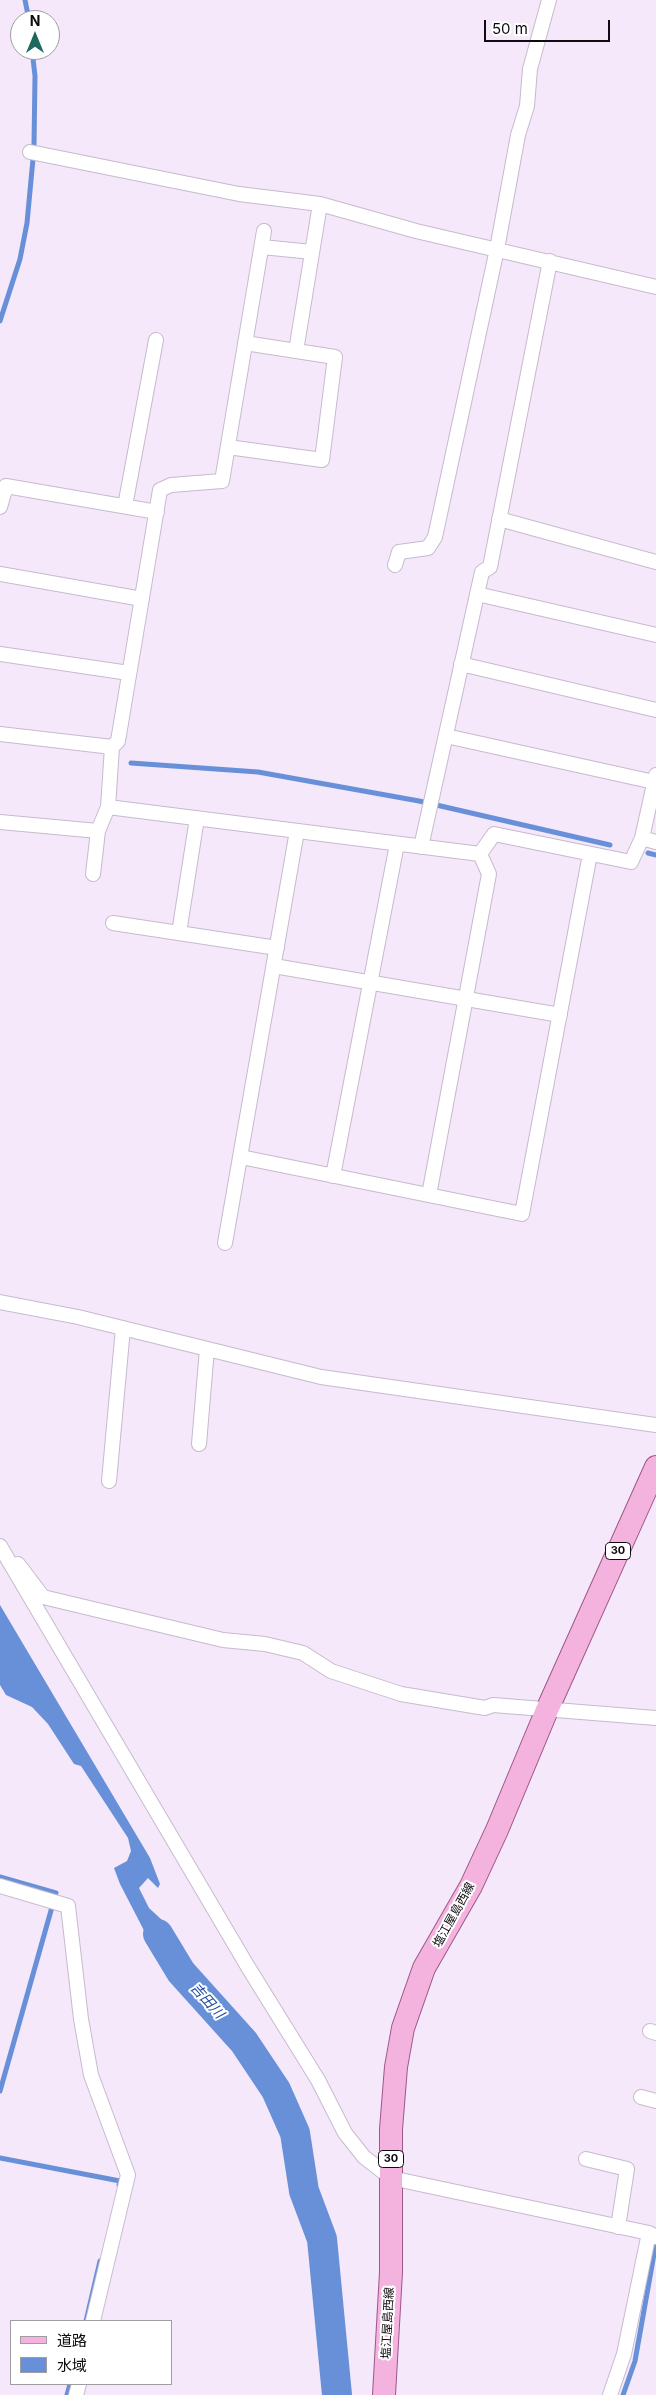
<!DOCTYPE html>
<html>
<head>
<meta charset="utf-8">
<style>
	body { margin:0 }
	#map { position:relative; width:656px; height:2395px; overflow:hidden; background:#f4e8fa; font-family:Inter,"Noto Sans JP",sans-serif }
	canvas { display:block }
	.legend { position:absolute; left:10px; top:2320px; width:162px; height:65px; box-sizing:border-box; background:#fff; border:1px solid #9f9da0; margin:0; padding:6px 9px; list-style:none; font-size:15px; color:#0f0b11 }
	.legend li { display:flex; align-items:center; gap:10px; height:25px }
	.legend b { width:25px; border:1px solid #9f9da0 }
	.north { position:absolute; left:10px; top:10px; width:50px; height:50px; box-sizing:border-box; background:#fff; border:1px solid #9f9da0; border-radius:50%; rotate:0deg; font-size:14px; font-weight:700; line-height:20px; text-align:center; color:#0f0b11 }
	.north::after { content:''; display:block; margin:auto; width:18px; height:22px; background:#1f685f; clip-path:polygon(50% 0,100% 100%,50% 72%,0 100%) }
	.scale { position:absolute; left:484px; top:20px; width:126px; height:22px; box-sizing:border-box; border:2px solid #0f0b11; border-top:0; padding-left:6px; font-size:15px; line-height:18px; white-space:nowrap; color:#0f0b11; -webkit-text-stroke:4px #fff; paint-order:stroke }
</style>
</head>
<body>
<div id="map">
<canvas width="656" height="2395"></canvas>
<ul class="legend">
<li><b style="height:6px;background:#f3b3de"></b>道路</li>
<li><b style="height:14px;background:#6890d9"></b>水域</li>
</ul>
<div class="north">N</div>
<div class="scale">50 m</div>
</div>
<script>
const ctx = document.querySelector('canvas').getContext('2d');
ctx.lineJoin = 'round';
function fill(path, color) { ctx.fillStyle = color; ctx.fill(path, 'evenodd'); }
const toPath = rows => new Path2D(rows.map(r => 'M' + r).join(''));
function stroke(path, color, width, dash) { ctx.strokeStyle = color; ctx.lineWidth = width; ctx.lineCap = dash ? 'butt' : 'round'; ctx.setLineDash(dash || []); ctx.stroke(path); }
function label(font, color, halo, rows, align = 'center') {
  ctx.font = font + ' Inter,"Noto Sans JP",sans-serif'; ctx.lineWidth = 4; ctx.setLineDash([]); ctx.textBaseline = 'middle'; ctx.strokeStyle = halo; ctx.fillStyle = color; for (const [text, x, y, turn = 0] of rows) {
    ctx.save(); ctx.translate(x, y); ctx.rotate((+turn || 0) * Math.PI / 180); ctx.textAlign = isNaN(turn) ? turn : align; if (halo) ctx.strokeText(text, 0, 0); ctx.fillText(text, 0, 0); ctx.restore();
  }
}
fill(toPath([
	[0,1605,150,1858,160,1884,158,1888,148,1878,139,1888,149,1908,162,1920,173,1941,180,1969,167,1961,151,1944,120,1884,114,1868,127,1861,131,1851,128,1838,81,1766,74,1764,48,1724,32,1707,6,1695,0,1685]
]), '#6890d9');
stroke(toPath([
	[25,0,29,20],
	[32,50,35,76,34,145],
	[0,321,20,259,27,223,33,159],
	[131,763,258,772,419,801,610,845],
	[648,853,656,855],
	[0,1877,56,1893],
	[0,2091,52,1907],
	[0,2158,120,2181,119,2185],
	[86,2321,100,2261],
	[67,2395,70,2384],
	[623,2395,635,2361,656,2243]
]), '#6890d9', 5);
stroke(toPath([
	[158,1934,181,1972,244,2042,276,2090,295,2133,304,2191,322,2239,337,2395]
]), '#6890d9', 30);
const street = toPath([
	[30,152,239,194,320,204,416,231,656,287],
	[262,247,312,252],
	[296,351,320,204],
	[228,447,322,460,335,357,245,343],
	[125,506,156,340],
	[0,507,6,486,157,512],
	[499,519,656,562],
	[395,565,399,552,428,548,435,537,497,249,518,135,527,106,530,69,549,0],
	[0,574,142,599],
	[477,594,656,635],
	[0,654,129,673],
	[461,664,656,710],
	[0,734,112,747,108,807,480,854,494,834,631,862,642,838],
	[446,736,654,782],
	[112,747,118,741,160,490,171,485,222,481,264,231],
	[656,775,642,838,656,842],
	[0,822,98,831],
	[421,847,482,572,490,567,550,261],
	[93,874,98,831,108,807],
	[113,923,277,948],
	[179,933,197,818],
	[274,966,560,1015],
	[241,1157,522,1214,590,854],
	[333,1176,397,844],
	[429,1195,489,874,480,854],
	[225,1243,297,831],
	[0,1302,78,1317,321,1377,656,1425],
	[199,1444,207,1349],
	[109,1481,123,1328],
	[0,1546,248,1967,318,2080,345,2133,364,2157,391,2178,649,2233,656,2237],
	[18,1564,43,1597,223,1640,265,1644,303,1653,331,1671,401,1694,485,1708,493,1705,656,1718],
	[0,1886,68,1906,81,2019,91,2075,128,2175,93,2321],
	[650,2031,656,2033],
	[641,2097,656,2101],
	[586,2159,627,2169,618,2227],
	[76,2395,79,2384],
	[610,2395,624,2354,649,2233]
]);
const primary = toPath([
	[384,2395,391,2272,391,2129,396,2067,403,2028,424,1968,471,1886,497,1830,547,1710,656,1467]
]);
stroke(street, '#c6bbcc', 16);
stroke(primary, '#9e5788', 24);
stroke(street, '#fff', 14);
stroke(primary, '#f3b3de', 22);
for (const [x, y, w] of [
	[618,1551,25],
	[391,2159,25]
]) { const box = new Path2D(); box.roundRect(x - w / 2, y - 8.5, w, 17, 4); ctx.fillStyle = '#fff'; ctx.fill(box); stroke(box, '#0f0b11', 1); }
label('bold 11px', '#0f0b11', null, [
	["30",618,1551],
	["30",391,2159]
]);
label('12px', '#0f0b11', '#fff', [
	["塩江屋島西線",454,1915,-61],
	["塩江屋島西線",388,2323,-87]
]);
label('italic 14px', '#1c489d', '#fff', [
	["吉田川",207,2001,48]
]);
</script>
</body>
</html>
